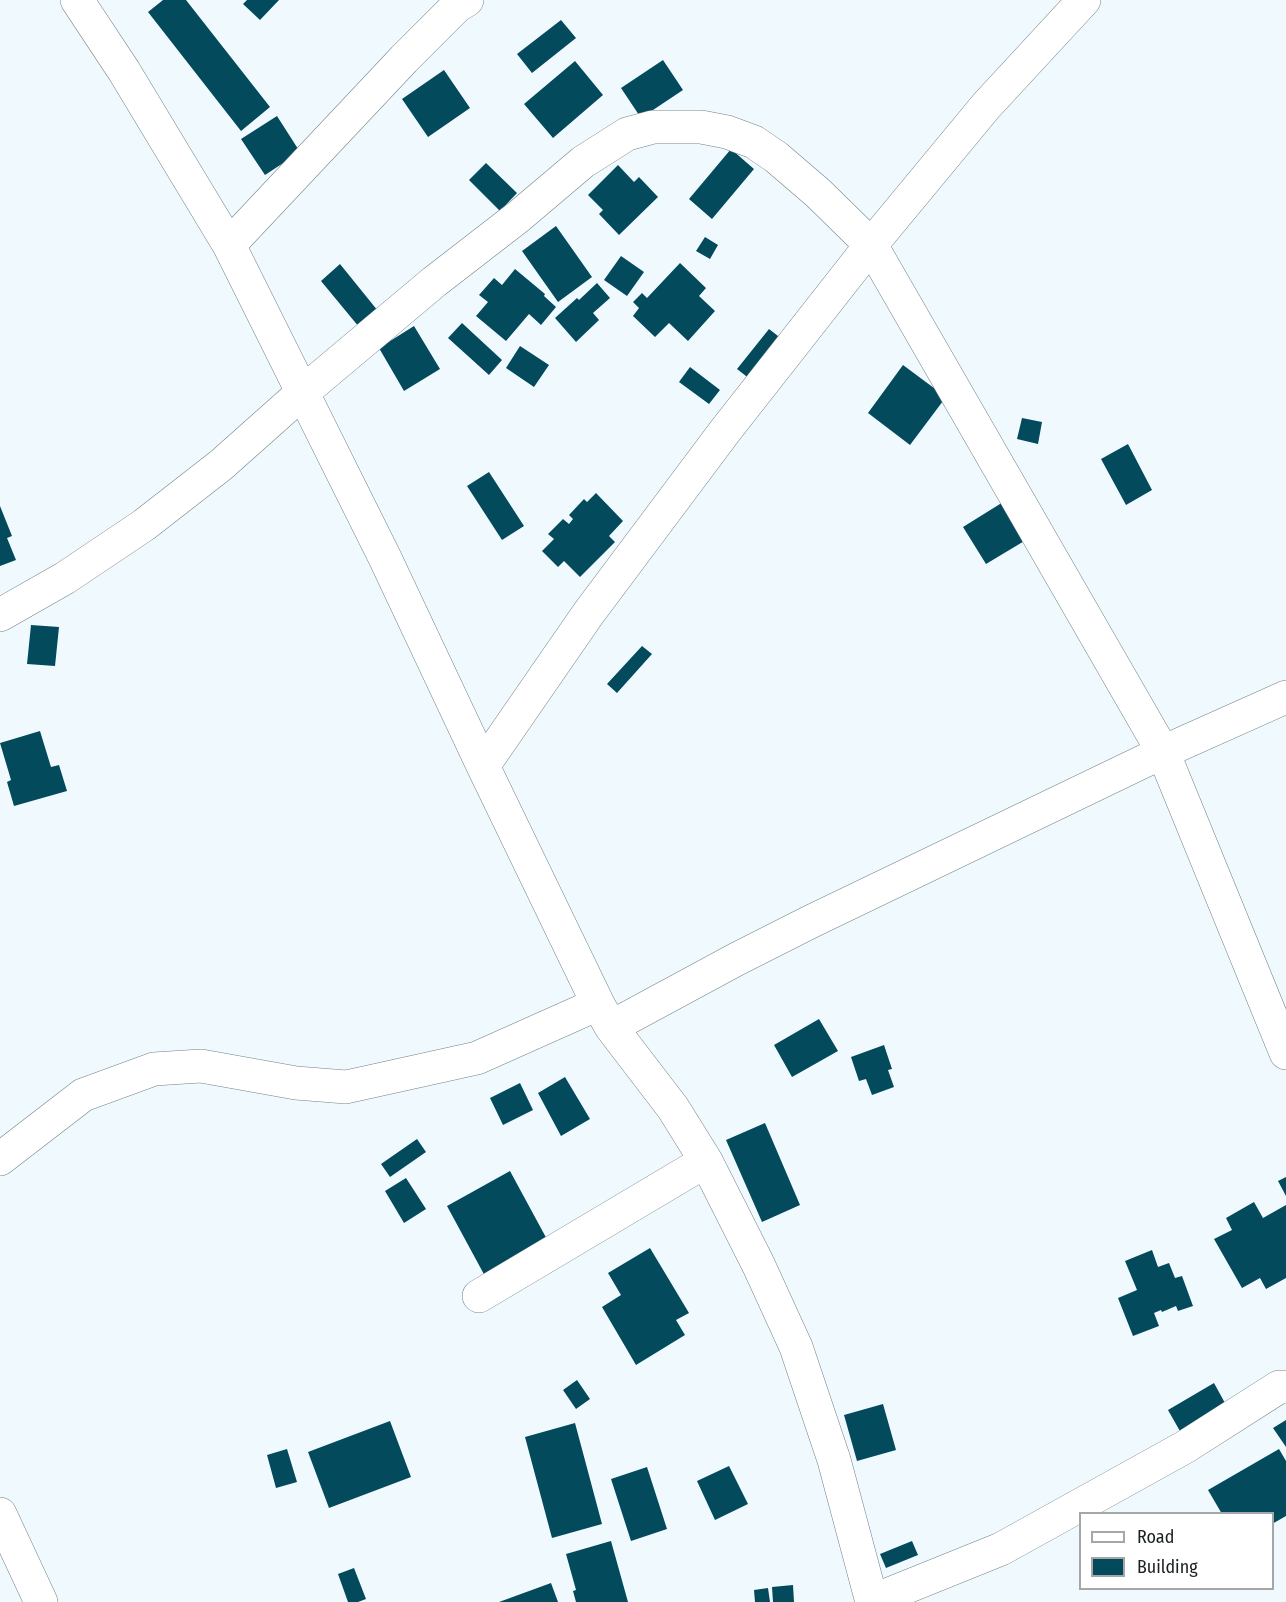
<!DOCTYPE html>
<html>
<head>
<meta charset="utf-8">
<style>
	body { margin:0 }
	#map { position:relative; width:1286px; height:1602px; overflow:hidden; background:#f0fafe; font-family:"Fira Sans Condensed",sans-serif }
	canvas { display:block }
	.legend { position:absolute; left:1079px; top:1512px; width:195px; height:78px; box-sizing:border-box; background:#fff; border:2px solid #a4a6a7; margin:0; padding:8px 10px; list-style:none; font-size:18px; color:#1b2123 }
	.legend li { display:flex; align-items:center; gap:12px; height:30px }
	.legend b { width:30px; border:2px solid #a4a6a7 }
</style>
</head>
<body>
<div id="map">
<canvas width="1286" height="1602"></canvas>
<ul class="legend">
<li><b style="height:8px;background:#fff"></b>Road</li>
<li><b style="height:16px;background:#034a5d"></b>Building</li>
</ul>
</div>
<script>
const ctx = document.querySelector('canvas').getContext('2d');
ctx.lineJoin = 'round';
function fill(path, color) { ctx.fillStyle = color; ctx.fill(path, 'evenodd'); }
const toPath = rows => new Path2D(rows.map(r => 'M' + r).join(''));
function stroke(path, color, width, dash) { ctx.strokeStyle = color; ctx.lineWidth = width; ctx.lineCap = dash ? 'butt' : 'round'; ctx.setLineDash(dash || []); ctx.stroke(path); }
fill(toPath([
	[163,0,186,0,270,107,241,131,148,12],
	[247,0,279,0,260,20,243,4],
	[561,20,576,38,532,73,517,54],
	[663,60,683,90,641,118,621,88],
	[575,61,603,95,553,138,524,104],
	[444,70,470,108,428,137,402,99],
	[277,116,300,152,265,175,241,139],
	[731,149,754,169,712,219,689,199],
	[486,163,517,193,500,211,469,180],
	[618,165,634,182,639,177,658,197,619,235,599,214,603,210,588,195],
	[556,226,592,277,558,302,522,251],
	[705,237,718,245,710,259,696,251],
	[621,256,644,272,627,296,604,280],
	[680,263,706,288,699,296,715,311,688,341,669,323,655,337,633,316,639,308,633,302,642,293,647,298],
	[340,264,378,311,359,327,321,281],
	[515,269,545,294,544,296,556,307,541,325,529,314,506,341,476,316,488,302,479,295,494,278,502,285],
	[597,283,610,298,593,313,599,320,576,342,555,318,577,298,579,300],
	[462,323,502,360,489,375,448,338],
	[414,326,440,369,404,391,379,348],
	[769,329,787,343,755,383,737,369],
	[520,346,549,365,534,387,506,368],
	[903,365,946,397,910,445,868,413],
	[690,367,720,390,709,404,679,382],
	[1022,418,1042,422,1038,444,1017,439],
	[1128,444,1152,490,1126,505,1101,459],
	[489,472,524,526,502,540,467,486],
	[596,493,623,521,609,536,615,542,580,577,564,561,558,567,542,551,554,539,548,534,563,519,569,524,573,519,569,515,584,499,587,502],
	[1008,499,1031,537,986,564,963,527],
	[0,506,12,536,7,538,16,560,0,566],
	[31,625,59,627,55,666,27,664],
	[642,646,652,654,617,693,607,684],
	[40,731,51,767,59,765,67,791,14,806,7,782,11,780,0,743],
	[819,1019,838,1051,792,1077,774,1045],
	[884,1045,892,1069,888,1070,894,1087,872,1095,866,1079,859,1081,851,1057],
	[565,1077,590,1119,561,1136,538,1093],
	[520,1083,533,1110,503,1125,490,1098],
	[765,1123,800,1205,762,1222,726,1140],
	[417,1139,426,1152,390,1177,381,1164],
	[510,1171,549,1243,486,1278,447,1206],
	[1286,1177,1286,1196,1278,1181],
	[406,1178,426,1209,404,1223,385,1191],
	[1254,1202,1263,1218,1286,1205,1286,1278,1266,1289,1260,1278,1242,1288,1214,1239,1232,1230,1226,1218],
	[650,1248,689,1313,676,1320,685,1335,636,1365,602,1307,621,1295,608,1273],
	[1152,1250,1158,1267,1169,1263,1175,1278,1182,1276,1193,1306,1178,1311,1176,1306,1162,1312,1161,1310,1154,1313,1159,1326,1133,1336,1118,1298,1137,1290,1125,1261],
	[577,1380,590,1399,576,1409,563,1390],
	[1214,1383,1231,1414,1185,1440,1168,1410],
	[883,1404,896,1450,857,1461,844,1415],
	[1286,1420,1286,1447,1273,1428],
	[390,1421,411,1477,329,1508,308,1452],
	[575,1423,602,1524,552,1538,525,1437],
	[287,1449,297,1482,276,1488,267,1455],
	[1279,1449,1286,1461,1286,1516,1272,1524,1272,1514,1222,1514,1208,1490],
	[729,1466,748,1504,715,1520,697,1481],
	[647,1467,667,1529,631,1541,611,1479],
	[611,1541,628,1602,576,1602,573,1591,576,1590,566,1554],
	[912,1541,918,1555,886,1568,880,1554],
	[354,1568,366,1599,358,1602,348,1602,338,1574],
	[551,1583,558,1602,499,1602],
	[793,1585,794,1602,773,1602,772,1587],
	[768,1588,770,1602,755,1602,754,1590]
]), '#034a5d');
const minor = toPath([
	[77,0,124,71,229,245,385,558,483,766,598,1004,611,1027,673,1108,706,1161,759,1266,796,1347,834,1460,872,1602],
	[229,245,404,59,457,6,467,0],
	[0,615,65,578,144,525,221,465,303,392,434,282,518,217,583,162,627,134,653,127,701,127,727,132,754,142,776,157,818,193,871,245,1163,752,1286,1053],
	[483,766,588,614,725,431,871,245,986,106,1084,0],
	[611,1027,735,960,810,922,1163,752,1286,697],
	[0,1159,83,1095,154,1069,201,1066,296,1083,346,1087,477,1058,598,1004],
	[479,1296,706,1161],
	[0,1514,41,1602],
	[872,1601,1001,1549,1185,1447,1279,1387,1286,1387]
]);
stroke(minor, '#738287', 34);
stroke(minor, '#fff', 33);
</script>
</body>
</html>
